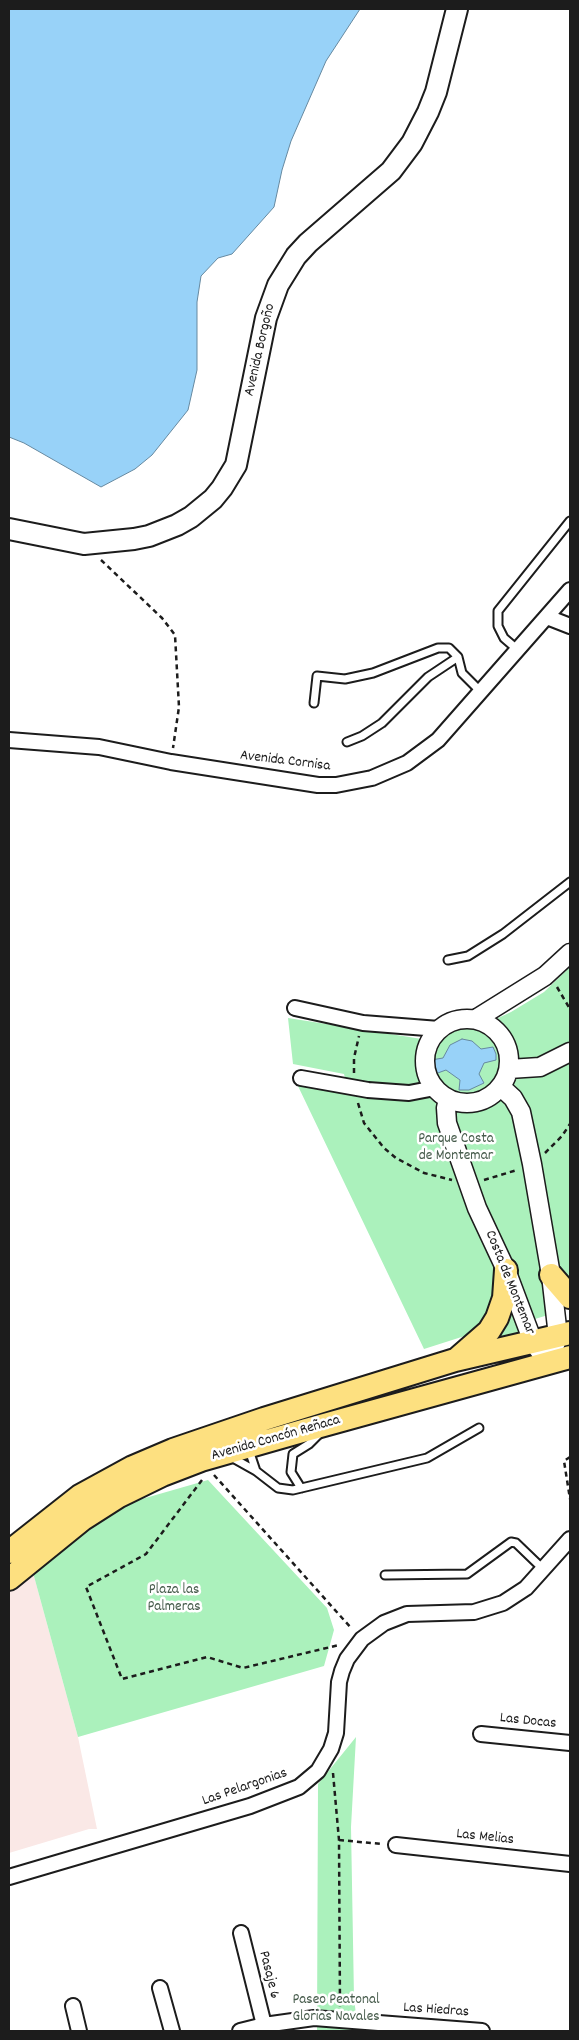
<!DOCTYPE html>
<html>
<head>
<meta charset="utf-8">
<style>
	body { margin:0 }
	#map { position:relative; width:579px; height:2040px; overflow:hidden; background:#fff; font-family:Dekko,sans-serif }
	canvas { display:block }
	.frame { position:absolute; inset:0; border:10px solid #1c1c1c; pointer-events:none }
</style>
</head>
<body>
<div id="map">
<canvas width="579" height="2040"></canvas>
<div class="frame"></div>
</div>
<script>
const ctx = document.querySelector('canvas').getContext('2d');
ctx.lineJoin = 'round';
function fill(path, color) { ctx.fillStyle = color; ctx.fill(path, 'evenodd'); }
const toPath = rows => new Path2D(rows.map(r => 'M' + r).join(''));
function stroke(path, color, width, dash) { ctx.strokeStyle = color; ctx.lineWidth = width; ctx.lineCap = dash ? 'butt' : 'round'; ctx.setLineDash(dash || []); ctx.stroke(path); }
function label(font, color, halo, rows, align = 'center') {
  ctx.font = font + ' Dekko,sans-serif'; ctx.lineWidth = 5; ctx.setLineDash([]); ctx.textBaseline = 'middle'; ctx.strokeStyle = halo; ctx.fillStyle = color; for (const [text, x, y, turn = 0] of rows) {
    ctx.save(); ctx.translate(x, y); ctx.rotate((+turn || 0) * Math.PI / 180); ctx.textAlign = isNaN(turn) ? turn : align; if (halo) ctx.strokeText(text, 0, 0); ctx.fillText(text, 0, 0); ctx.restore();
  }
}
fill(toPath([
	[32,1569,78,1737,97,1829,89,1829,9,1853,9,1590]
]), '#fae8e6');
fill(toPath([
	[570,967,570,1291,548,1315,535,1319,516,1270,474,1333,424,1349,297,1084,348,1090,344,1074,293,1064,288,1018,422,1039,459,1024,479,1027,511,1012,544,992],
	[512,1300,523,1332,490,1340],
	[208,1480,327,1608,334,1630,324,1666,78,1737,32,1569,128,1503],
	[356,1737,351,1827,354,1998,358,2031,317,2031,318,1784]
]), '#abf1bc');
const water = toPath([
	[9,9,360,9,326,61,291,141,282,170,274,207,232,254,218,258,201,276,197,302,197,370,188,410,152,455,135,469,101,487,24,443,9,437,9,9],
	[462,1039,472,1041,481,1049,493,1047,496,1054,496,1060,484,1063,479,1074,484,1083,469,1090,459,1090,460,1080,446,1070,435,1074,431,1064,431,1060,443,1058,450,1045,462,1039]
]);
fill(water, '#98d2f8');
stroke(water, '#6689a0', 1);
const service = toPath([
	[518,650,504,638,498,626,498,611,570,521],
	[314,703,317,676,345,679,373,673,438,648,449,648,458,657,462,673,481,692],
	[347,742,362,736,382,723,428,677,458,657],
	[448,960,468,956,503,934,570,882],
	[249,1450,256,1471],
	[231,1457,256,1471,278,1488,293,1490,427,1458,479,1428],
	[301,1488,291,1472,293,1454,309,1444,319,1434],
	[385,1575,467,1574,511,1542,516,1543,543,1569]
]);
const minor = toPath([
	[547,617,570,626],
	[9,740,99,747,171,762,318,785,336,785,372,778,407,763,438,740,570,590],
	[295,1008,363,1023,439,1029],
	[301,1078,368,1090,409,1093,435,1088],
	[481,1734,570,1743],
	[396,1845,570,1864],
	[9,1877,250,1806,299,1787,318,1771,331,1749,336,1733,339,1682,342,1671,347,1659,362,1639,384,1623,407,1614,474,1612,503,1603,526,1588,570,1539],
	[241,1933,264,2025],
	[160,1988,172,2031],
	[73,2006,79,2031],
	[240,2031,264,2025,314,2018,482,2031]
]);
const tertiary = toPath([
	'425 1061a42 42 0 1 1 84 0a42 42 0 1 1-84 0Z',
	[476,1019,545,976,570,953],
	[509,1069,540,1067,570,1052],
	[501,1087,513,1098,521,1112,532,1164,551,1275,558,1336,554,1348],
	[448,1099,446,1108,447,1123,477,1208,506,1270,533,1342,548,1362]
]);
const secondary = toPath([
	[9,529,84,544,134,539,149,536,177,525,191,517,213,499,222,488,236,465,266,318,278,285,296,256,308,243,391,171,412,143,428,112,436,92,457,9]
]);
const primary = toPath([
	[551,1275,570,1297],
	[458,1358,489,1331,497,1318,504,1298,506,1270],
	[9,1552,80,1496,133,1467,173,1450,264,1419,455,1360,570,1333],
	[9,1579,83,1519,119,1496,162,1475,201,1460,306,1430,570,1357]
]);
stroke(service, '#1c1c1c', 11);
stroke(minor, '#1c1c1c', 18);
stroke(tertiary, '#1c1c1c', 21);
stroke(secondary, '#1c1c1c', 24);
stroke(primary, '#1c1c1c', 26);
stroke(toPath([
	[101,560,162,618,175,635,179,707,173,748],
	[557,987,570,1009],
	[354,1073,354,1058,359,1036],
	[358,1103,364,1123,384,1148,396,1158,424,1173,452,1180],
	[545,1153,562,1136,570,1124],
	[484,1180,517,1170],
	[570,1457,564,1461,570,1499],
	[214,1475,352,1629],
	[202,1480,146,1554,86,1587,122,1679,207,1657,243,1668,339,1645],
	[333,1773,339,1840,340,2007],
	[339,1840,382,1844]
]), '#1c1c1c', 2.5, [5, 4]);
stroke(service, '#fff', 7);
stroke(minor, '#fff', 14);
stroke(tertiary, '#fff', 18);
stroke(secondary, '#fff', 20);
stroke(primary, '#fde080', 22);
label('15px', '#1c1c1c', '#fff', [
	["Avenida Borgoño",261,350,-77],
	["Avenida Cornisa",285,762,7],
	["Costa de Montemar",509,1283,68],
	["Avenida Concón Reñaca",276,1439,-16],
	["Las Docas",528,1722,6],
	["Las Pelargonias",245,1788,-19],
	["Las Melias",485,1838,6],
	["Pasaje 6",268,1975,76],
	["Las Hiedras",436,2011,4]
]);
label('15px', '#475c4c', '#fff', [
	["Parque Costa",456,1140],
	["de Montemar",456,1157],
	["Plaza las",174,1591],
	["Palmeras",174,1608],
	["Paseo Peatonal",336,2001],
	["Glorias Navales",336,2018]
]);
</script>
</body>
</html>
